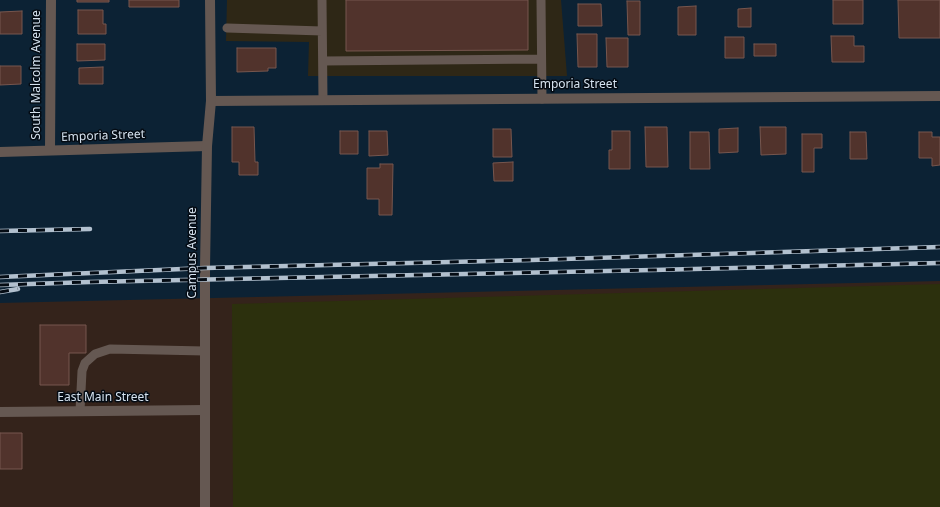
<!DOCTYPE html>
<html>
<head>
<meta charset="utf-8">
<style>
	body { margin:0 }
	canvas { display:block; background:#0c2234 }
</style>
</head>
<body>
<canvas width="940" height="507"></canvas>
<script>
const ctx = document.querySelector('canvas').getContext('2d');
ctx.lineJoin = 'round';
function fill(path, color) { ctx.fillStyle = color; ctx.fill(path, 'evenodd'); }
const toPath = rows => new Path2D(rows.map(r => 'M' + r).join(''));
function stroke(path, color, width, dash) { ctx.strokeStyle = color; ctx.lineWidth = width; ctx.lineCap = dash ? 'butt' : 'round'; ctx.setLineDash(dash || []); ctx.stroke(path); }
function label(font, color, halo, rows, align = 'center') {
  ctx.font = font + ' "Noto Sans",sans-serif'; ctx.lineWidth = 3; ctx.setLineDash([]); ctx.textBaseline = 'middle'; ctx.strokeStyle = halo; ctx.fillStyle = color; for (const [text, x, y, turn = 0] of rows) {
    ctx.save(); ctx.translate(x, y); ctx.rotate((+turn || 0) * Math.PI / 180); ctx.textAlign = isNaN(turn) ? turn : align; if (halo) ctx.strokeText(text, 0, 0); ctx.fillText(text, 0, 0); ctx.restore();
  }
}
fill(toPath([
	[227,0,561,0,567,76,308,76,309,42,226,41]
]), '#2e2716');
fill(toPath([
	[940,281,940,507,0,507,0,303]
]), '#34231b');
fill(toPath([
	[940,284,940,507,233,507,232,304]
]), '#2c300d');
const building = toPath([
	[77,0,109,0,109,2,77,2,77,0],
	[129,0,179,0,179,7,129,7,129,0],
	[346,0,528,0,528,50,346,51,346,0],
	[833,0,863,0,863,24,833,24,833,0],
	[898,0,940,0,940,38,899,38,898,0],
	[627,1,640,1,640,35,628,35,627,1],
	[578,4,601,4,602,26,578,26,578,4],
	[696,6,696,35,678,35,678,7,696,6],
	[751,8,751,27,738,27,738,9,751,8],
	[78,10,103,10,103,24,106,24,106,34,78,34,78,10],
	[22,11,22,34,0,34,0,12,22,11],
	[577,34,597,34,597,67,578,67,577,34],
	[831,36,854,36,854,46,864,46,864,62,832,62,831,36],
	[725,37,744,37,744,58,725,58,725,37],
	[606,38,628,38,628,67,607,67,606,38],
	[77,44,105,44,105,60,77,61,77,44],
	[754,44,776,44,776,56,754,56,754,44],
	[237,48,276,48,276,68,268,68,268,71,237,72,237,48],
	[0,66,21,66,21,84,0,85,0,66],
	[103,67,103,84,79,84,79,68,103,67],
	[232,127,254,127,255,162,258,162,258,175,239,175,239,162,232,162,232,127],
	[645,127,667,127,668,167,646,167,645,127],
	[760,127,786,127,786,154,761,155,760,127],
	[738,128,738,152,719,153,719,129,738,128],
	[493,129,511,129,512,157,493,157,493,129],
	[340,131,358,131,358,154,340,154,340,131],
	[369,131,387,131,388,155,369,156,369,131],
	[612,131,630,131,630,169,609,169,609,150,612,150,612,131],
	[690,132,709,132,710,169,690,169,690,132],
	[850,132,866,132,867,159,850,159,850,132],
	[919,132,932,132,932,137,940,137,940,165,932,166,932,158,919,158,919,132],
	[802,134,822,134,822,148,814,148,814,172,802,172,802,134],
	[513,162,513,181,494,181,493,163,513,162],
	[380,164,393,164,392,215,379,215,379,199,367,199,367,168,380,168,380,164],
	[40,325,86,325,86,353,69,353,69,385,40,385,40,325],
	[0,433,22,433,22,469,0,469,0,433]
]);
fill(building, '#51332c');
stroke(building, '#76564e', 1);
stroke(toPath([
	[322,0,323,100],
	[541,0,542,99],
	[227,28,322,31],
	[323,61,541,59],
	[80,411,82,371,85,363,95,354,110,349,205,351]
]), '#655852', 9);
stroke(toPath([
	[211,101,940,96],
	[50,150,51,0],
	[0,152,207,146],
	[0,412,205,410]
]), '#655852', 10);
stroke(toPath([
	[205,507,205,268,207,146,211,101,210,0]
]), '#655852', 10);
const rail = toPath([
	[0,231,90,229],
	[0,277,205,268,532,260,940,247],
	[0,285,90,282,653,270,940,263],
	[0,292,18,289]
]);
stroke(rail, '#b2c0ce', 4.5);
stroke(rail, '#040b13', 3, [9]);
label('12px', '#d5e2ef', '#040b13', [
	["South Malcolm Avenue",37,75,-90],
	["Emporia Street",575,85],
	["Emporia Street",103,136,-2],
	["Campus Avenue",193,253,-90],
	["East Main Street",103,398]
]);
</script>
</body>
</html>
